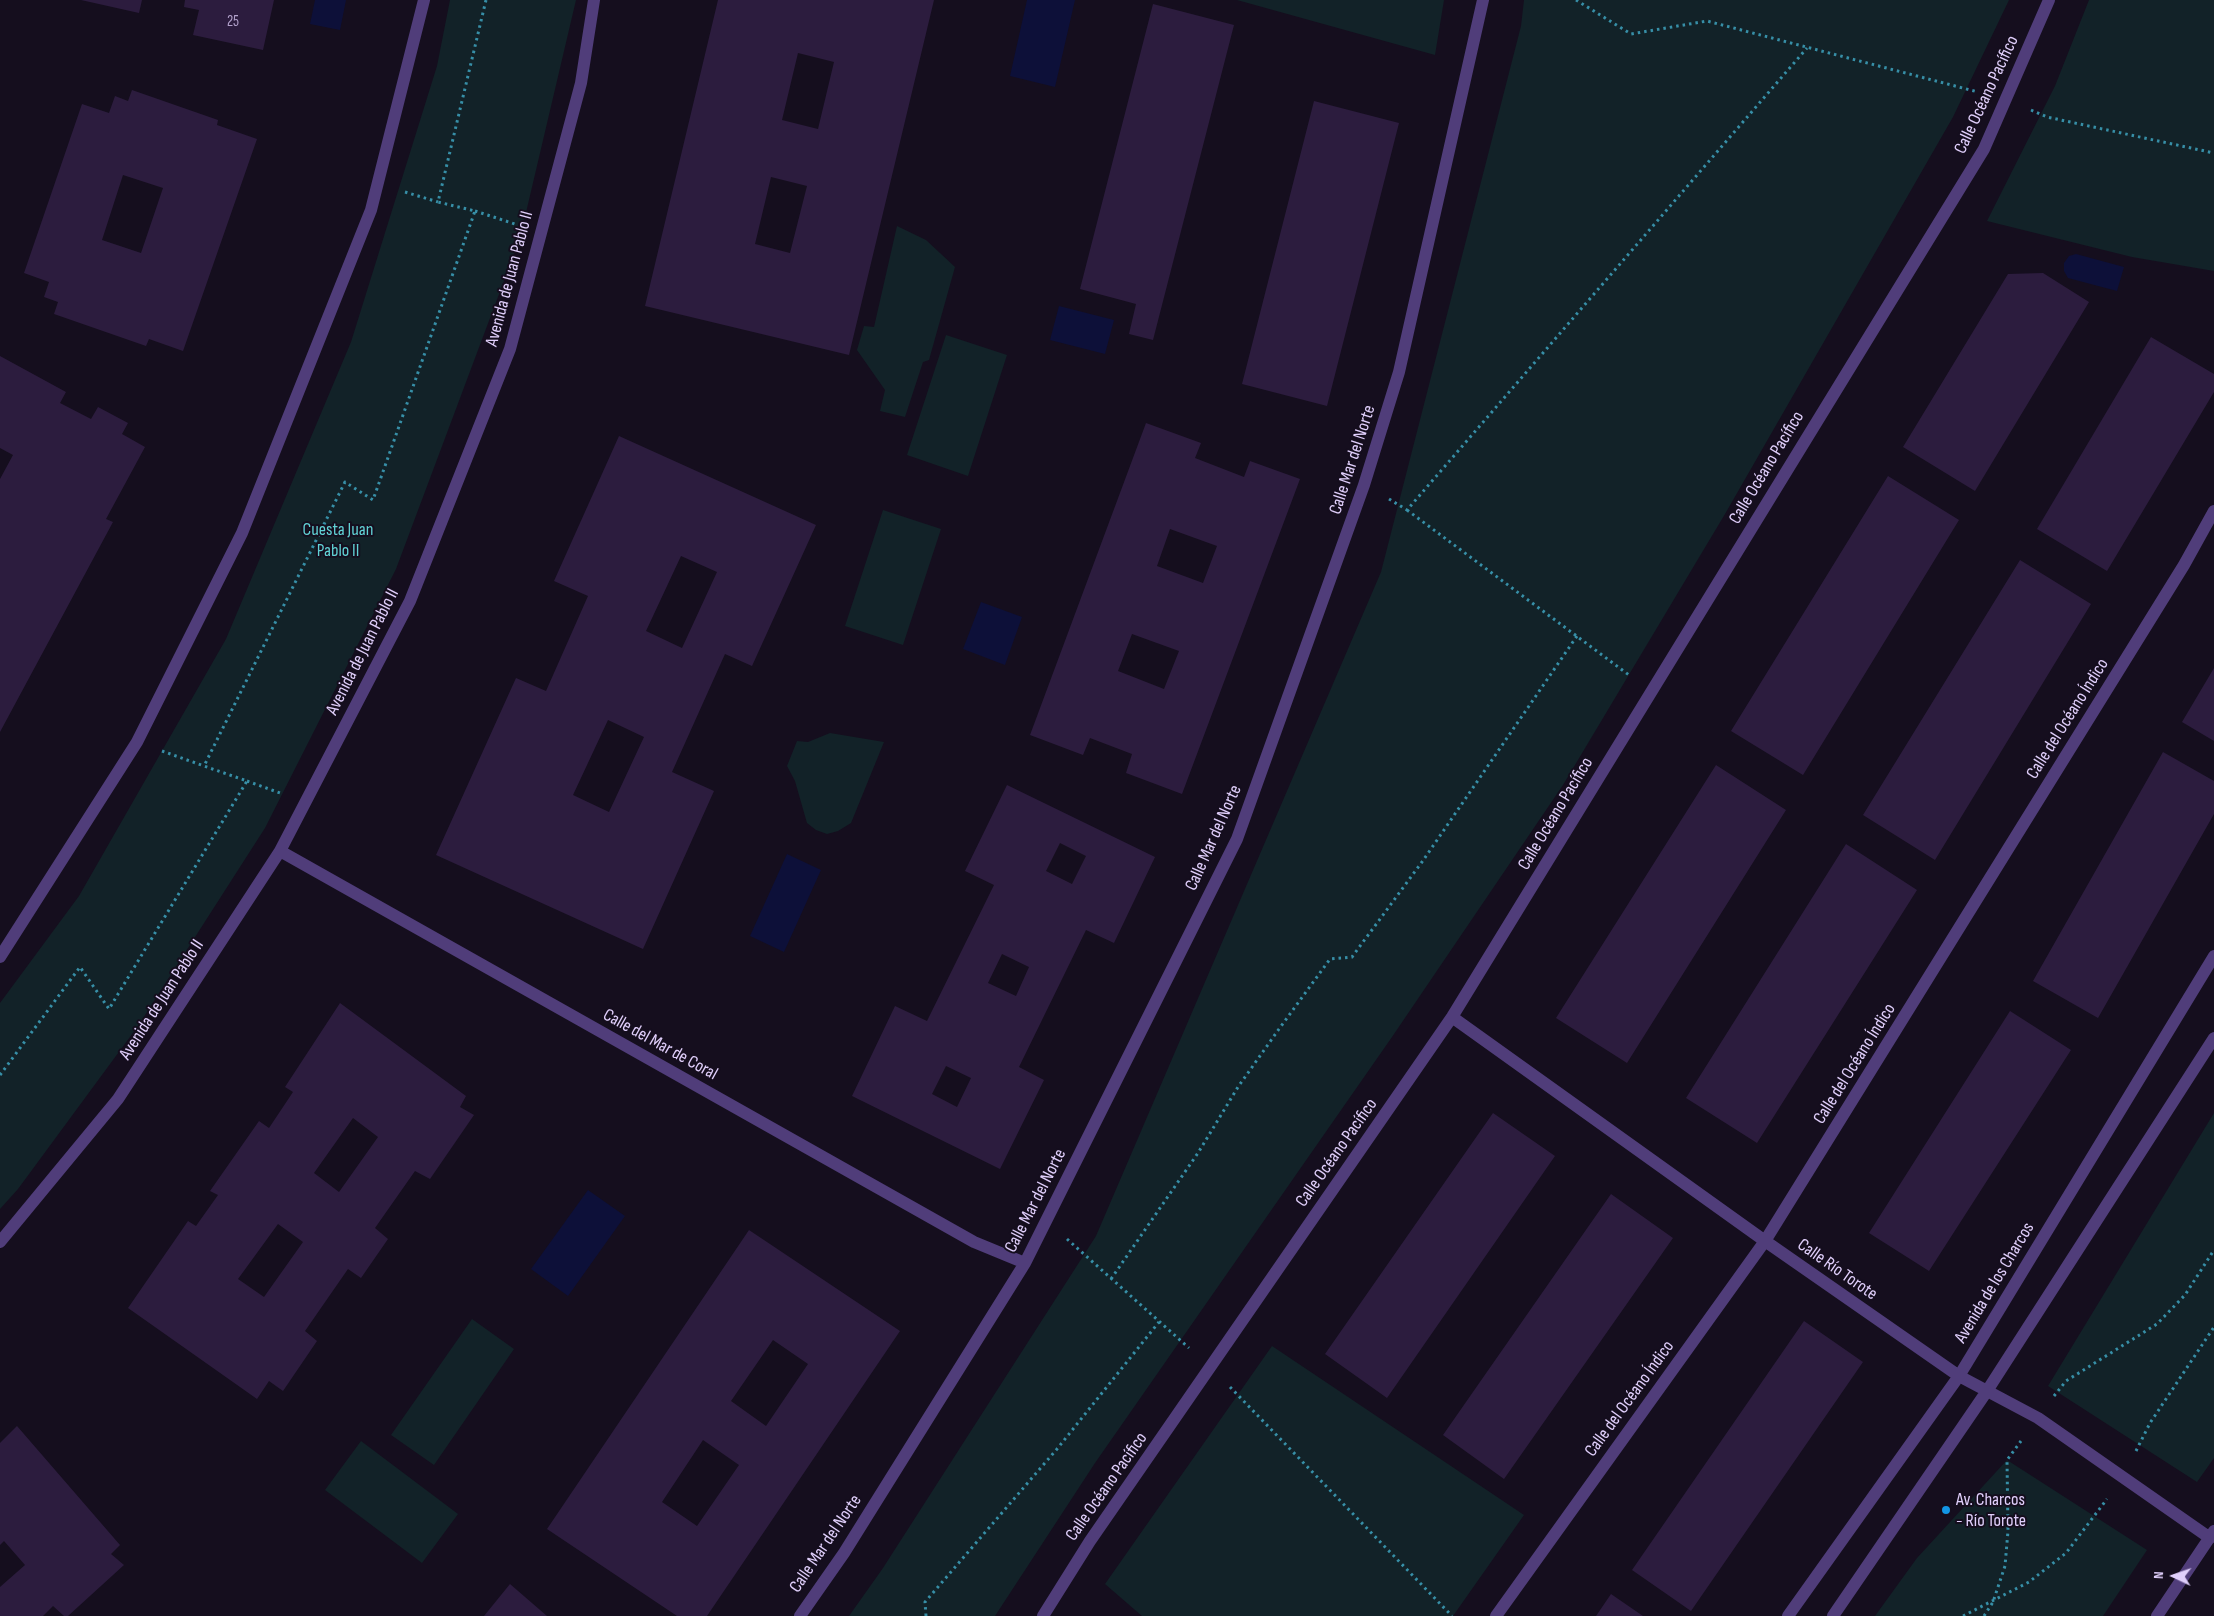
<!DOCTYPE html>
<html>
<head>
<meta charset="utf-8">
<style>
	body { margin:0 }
	#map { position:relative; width:2214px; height:1616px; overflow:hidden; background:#150e1e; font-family:"Sofia Sans Condensed",sans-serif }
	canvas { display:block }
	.north { position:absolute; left:2149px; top:1551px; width:50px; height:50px; -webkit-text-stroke:4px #150e1e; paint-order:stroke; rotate:273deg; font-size:14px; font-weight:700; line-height:20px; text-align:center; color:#e0cffb }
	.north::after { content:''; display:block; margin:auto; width:18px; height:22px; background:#e0cffb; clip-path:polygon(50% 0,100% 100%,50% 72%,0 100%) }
</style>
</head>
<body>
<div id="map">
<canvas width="2214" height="1616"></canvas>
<div class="north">N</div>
</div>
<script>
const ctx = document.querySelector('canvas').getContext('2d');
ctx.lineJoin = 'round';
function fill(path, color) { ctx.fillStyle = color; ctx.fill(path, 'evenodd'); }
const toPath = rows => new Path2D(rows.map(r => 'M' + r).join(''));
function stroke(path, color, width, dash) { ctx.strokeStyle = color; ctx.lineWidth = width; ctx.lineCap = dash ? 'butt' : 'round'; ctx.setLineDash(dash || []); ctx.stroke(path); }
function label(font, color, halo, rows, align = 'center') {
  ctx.font = font + ' "Sofia Sans Condensed",sans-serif'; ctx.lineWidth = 4; ctx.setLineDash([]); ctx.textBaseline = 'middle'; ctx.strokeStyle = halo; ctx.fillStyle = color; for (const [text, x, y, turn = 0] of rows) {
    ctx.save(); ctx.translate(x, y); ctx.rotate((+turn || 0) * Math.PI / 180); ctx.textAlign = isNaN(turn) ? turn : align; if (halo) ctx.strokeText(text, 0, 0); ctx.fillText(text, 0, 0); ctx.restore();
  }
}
fill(toPath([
	[450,0,576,0,520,238,396,569,265,828,138,1026,18,1189,0,1209,0,1003,79,896,226,639,351,342,437,66],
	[1237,0,1444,0,1435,55],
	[1524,0,2009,0,1953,117,1725,514,1563,785,1392,1037,1095,1463,995,1616,849,1616,883,1568,1096,1236,1381,572,1521,26],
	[2089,0,2214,0,2214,271,2132,257,1987,221,2055,86],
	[897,226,926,240,955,267,929,360,923,362,905,417,880,411,885,390,857,350,864,326,874,327],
	[946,335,1007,355,968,476,907,455],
	[883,510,941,529,903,645,845,626],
	[830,733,884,742,851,823,838,831,827,834,816,830,807,823,795,781,787,766,797,741,808,742],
	[2214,1113,2214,1458,2197,1482,2048,1386],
	[472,1319,514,1349,434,1465,391,1435],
	[1272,1346,1524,1515,1453,1616,1142,1616,1105,1584],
	[361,1441,458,1514,422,1563,325,1490],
	[2007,1460,2147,1550,2103,1616,1875,1616,1917,1558]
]), '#122228');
fill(toPath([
	[315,0,346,0,340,30,310,24],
	[1027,0,1075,0,1055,87,1010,76],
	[2076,254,2124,267,2117,291,2068,278,2064,271,2064,263,2069,256],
	[1059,306,1114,320,1105,354,1050,340],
	[981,602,1022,617,1005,665,963,649],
	[787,854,821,870,784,952,750,936],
	[588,1190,625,1216,568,1296,531,1269]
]), '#0d1039');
fill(toPath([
	[81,0,142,0,139,13],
	[185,0,274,0,263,50,193,35,199,10,184,7],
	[718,0,934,0,849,355,645,306],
	[798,53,834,62,818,129,782,120],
	[771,177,807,186,790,253,755,244],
	[1153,4,1234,25,1153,340,1129,334,1136,304,1080,289],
	[132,90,218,120,217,125,257,139,183,351,149,339,146,346,54,314,58,302,44,297,49,282,24,273,82,104,109,113,115,96,128,101],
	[123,175,163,188,141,253,102,240],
	[1314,101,1399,123,1327,406,1242,384],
	[2043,273,2089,302,1975,491,1903,447,2008,274],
	[2151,337,2214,374,2214,392,2107,571,2037,529],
	[0,356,66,392,60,403,91,419,98,407,128,423,122,434,145,447,106,519,113,522,0,732,0,479,13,455,0,448],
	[1146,423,1201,443,1195,458,1244,477,1250,461,1300,479,1182,794,1126,773,1132,754,1090,738,1083,755,1030,735],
	[1170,529,1217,546,1203,583,1157,566],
	[1132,634,1179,651,1164,689,1118,671],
	[619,436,816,525,752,666,725,654,672,772,714,791,643,949,436,855,516,678,546,691,588,596,554,581],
	[681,556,717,572,682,648,646,631],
	[608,720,644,737,609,812,573,795],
	[1888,476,1959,520,1803,775,1731,731],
	[2020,560,2091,604,1935,860,1863,815],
	[2214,668,2214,741,2182,722],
	[2163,752,2214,781,2214,814,2098,1018,2033,981],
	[1716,765,1786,810,1627,1063,1556,1018],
	[1007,785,1155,857,1114,943,1086,930,1019,1067,1044,1080,1000,1169,852,1096,895,1006,927,1021,994,885,965,871],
	[1060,843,1086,856,1072,884,1046,871],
	[1002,954,1029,967,1016,996,988,983],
	[946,1066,971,1078,957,1107,932,1094],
	[1846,844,1917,890,1757,1143,1686,1098],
	[340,1003,466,1096,460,1107,474,1115,430,1179,415,1171,375,1228,388,1239,361,1278,348,1269,305,1331,317,1341,283,1391,269,1381,257,1399,128,1308,188,1221,196,1226,218,1195,210,1191,259,1121,269,1128,293,1092,285,1087],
	[353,1118,378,1137,339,1192,314,1173],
	[278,1224,303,1242,264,1297,238,1279],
	[2010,1011,2071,1050,1929,1271,1869,1233],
	[1493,1113,1555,1156,1387,1398,1325,1354],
	[1611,1194,1673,1238,1504,1479,1443,1435],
	[749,1230,900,1331,707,1616,677,1616,547,1529],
	[773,1340,808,1364,766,1426,731,1401],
	[703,1440,739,1465,697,1526,662,1502],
	[1804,1321,1863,1362,1691,1611,1632,1570],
	[17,1426,120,1545,111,1554,124,1565,68,1616,64,1616,53,1606,43,1616,0,1616,0,1587,25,1565,4,1541,0,1545,0,1443],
	[510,1584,547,1616,484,1616],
	[1611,1594,1643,1616,1596,1616]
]), '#2c1c3e');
stroke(toPath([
	[1576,0,1631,34,1707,21,1978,92],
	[2031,110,2047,117,2214,153],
	[405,192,438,202],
	[475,211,515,224],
	[1389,499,1407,510,1807,48],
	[1407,510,1629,675],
	[162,751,204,766],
	[247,781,280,793],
	[0,1075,80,967,109,1009,247,781,204,766,345,482,373,500,475,211,438,202,486,0],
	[1067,1239,1189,1348],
	[1111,1279,1198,1153,1238,1087,1279,1029,1330,959,1352,957,1422,862,1577,636],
	[1230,1387,1452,1616],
	[2054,1396,2066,1381,2157,1324,2185,1295,2214,1250],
	[2136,1451,2150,1423,2214,1327],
	[926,1616,925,1602,1057,1449,1159,1322],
	[1963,1616,2029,1582,2066,1553,2107,1499],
	[1984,1616,1993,1602,2005,1566,2008,1531,2007,1460,2021,1441]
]), '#378fa7', 3, [2.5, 4]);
stroke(toPath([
	[280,851,974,1242,1025,1263],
	[0,957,137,742,242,533,371,210,424,0],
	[1452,1017,1765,1241,1959,1376,2038,1418,2210,1538],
	[0,1242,118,1099,280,851,410,601,510,349,581,83,594,0],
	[800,1616,844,1553,1025,1263,1237,839,1364,485,1399,372,1483,0],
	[1043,1616,1090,1541,1452,1017,1984,149,2049,0],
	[1496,1616,1765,1241,2184,565,2214,511],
	[1788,1616,1959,1376,2214,956],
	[1833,1616,1987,1391,2214,1038],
	[2157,1616,2214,1531]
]), '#503d7a', 12);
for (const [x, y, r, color] of [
	[1946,1510,5,"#1295e4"]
]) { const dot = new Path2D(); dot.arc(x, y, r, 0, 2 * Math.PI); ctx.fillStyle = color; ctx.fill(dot); stroke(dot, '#150e1e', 2); }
label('15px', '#b3a2cc', null, [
	["25",233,22]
]);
label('18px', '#e0cffb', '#150e1e', [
	["Calle Océano Pacífico",1987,95,-65],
	["Avenida de Juan Pablo II",510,279,-75],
	["Calle Mar del Norte",1353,460,-72],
	["Calle Océano Pacífico",1767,468,-59],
	["Avenida de Juan Pablo II",363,652,-63],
	["Calle del Océano Índico",2068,719,-58],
	["Calle Océano Pacífico",1556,814,-59],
	["Calle Mar del Norte",1214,838,-66],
	["Avenida de Juan Pablo II",162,1000,-57],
	["Calle del Mar de Coral",660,1045,29],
	["Calle del Océano Índico",1855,1064,-58],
	["Calle Océano Pacífico",1337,1153,-55],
	["Calle Mar del Norte",1036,1201,-63],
	["Calle Río Torote",1837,1270,35],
	["Avenida de los Charcos",1995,1283,-59],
	["Calle del Océano Índico",1630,1399,-54],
	["Calle Océano Pacífico",1107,1487,-55],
	["Calle Mar del Norte",826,1544,-56]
]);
label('18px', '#61d2d5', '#150e1e', [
	["Cuesta Juan",338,530],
	["Pablo II",338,551]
]);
label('18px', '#e0cffb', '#150e1e', [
	["Av. Charcos",1956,1500],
	["- Río Torote",1956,1521]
], 'left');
</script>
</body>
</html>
